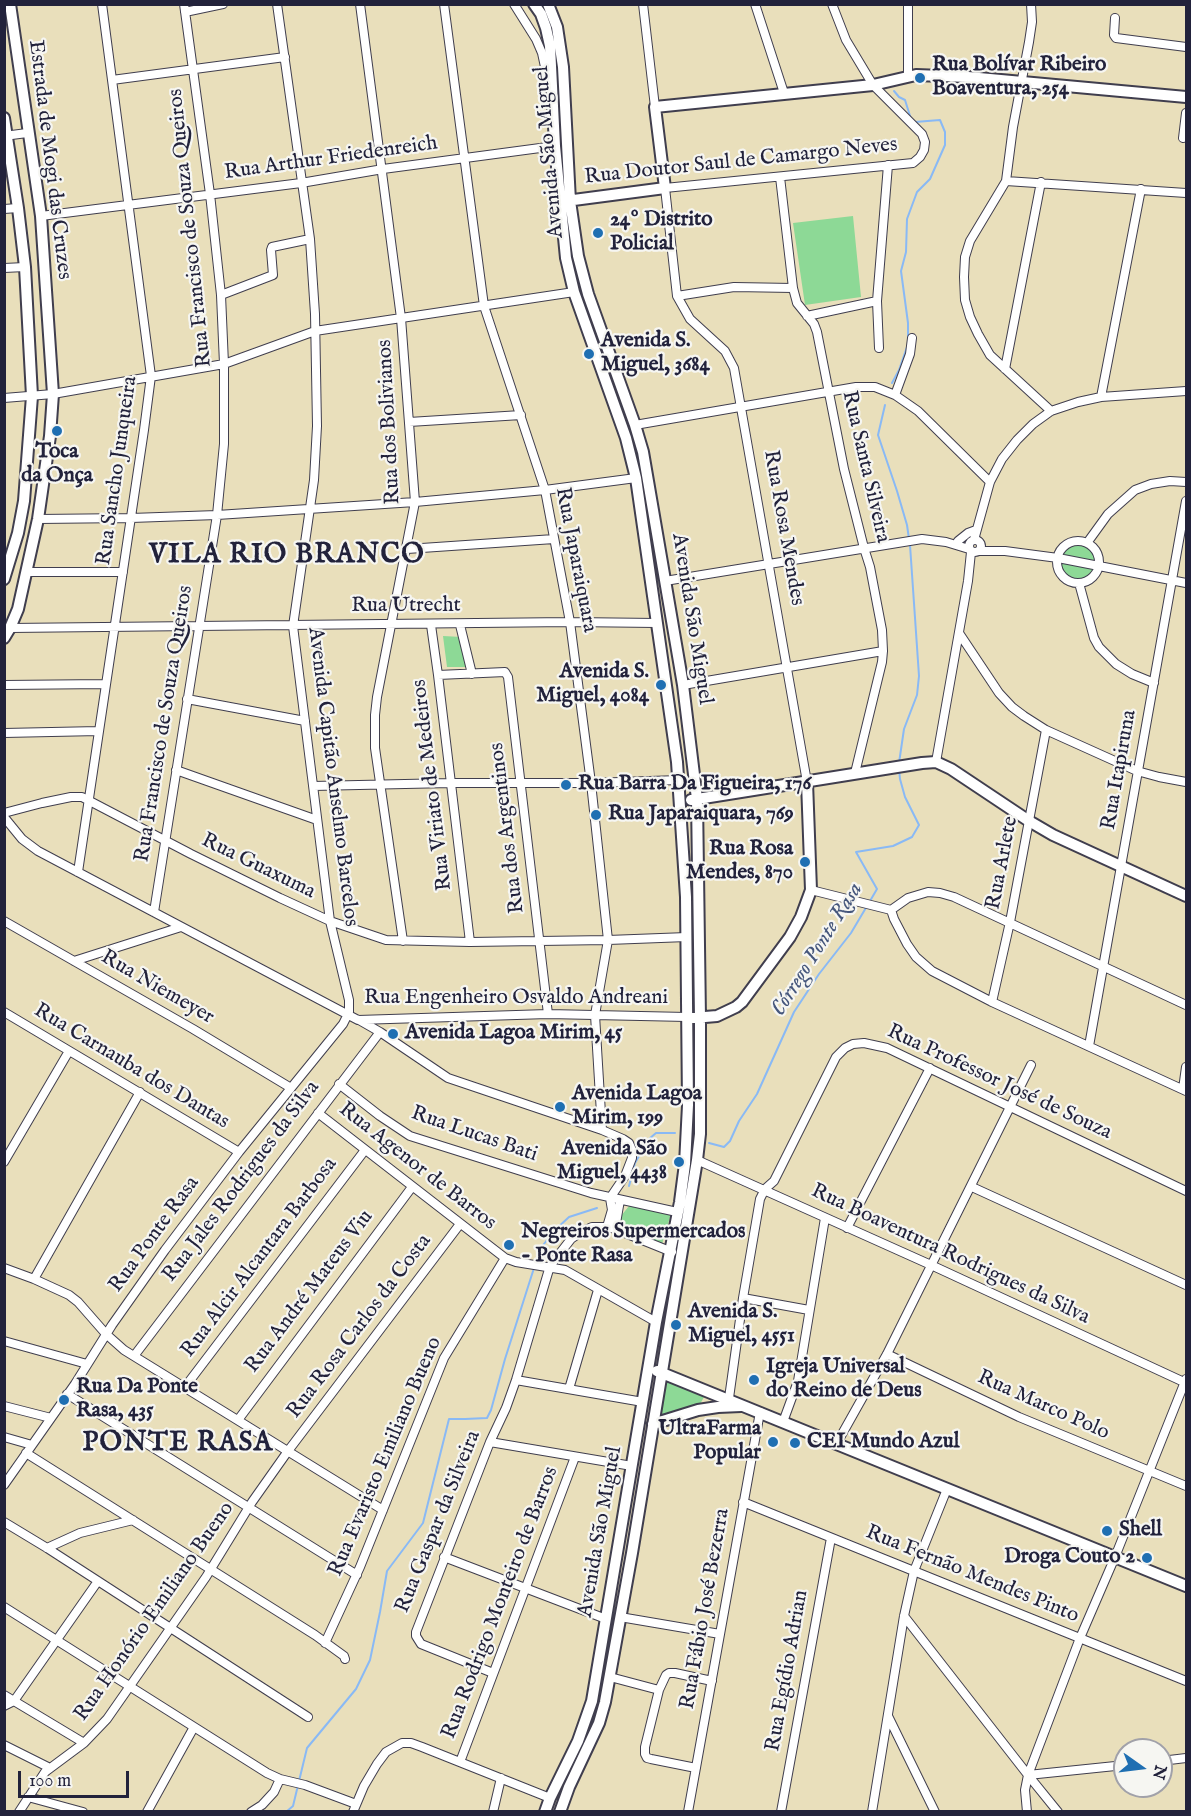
<!DOCTYPE html>
<html>
<head>
<meta charset="utf-8">
<style>
	body { margin:0 }
	#map { position:relative; width:1191px; height:1816px; overflow:hidden; background:#e9dfbb; font-family:"IM FELL English",serif }
	canvas { display:block }
	.frame { position:absolute; inset:0; border:6px solid #22223b; pointer-events:none }
	.north { position:absolute; left:1113px; top:1738px; width:60px; height:60px; box-sizing:border-box; background:#f6f6f2; border:2px solid #a1a1a9; border-radius:50%; rotate:104deg; font-size:16px; font-weight:700; line-height:24px; text-align:center; color:#22223b }
	.north::after { content:''; display:block; margin:auto; width:21px; height:27px; background:#1f6fb2; clip-path:polygon(50% 0,100% 100%,50% 72%,0 100%) }
	.scale { position:absolute; left:18px; top:1771px; width:111px; height:27px; box-sizing:border-box; border:3px solid #22223b; border-top:0; padding-left:8px; font-size:18px; line-height:21px; white-space:nowrap; color:#22223b; -webkit-text-stroke:4px #f6f6f2; paint-order:stroke }
</style>
</head>
<body>
<div id="map">
<canvas width="1191" height="1816"></canvas>
<div class="frame"></div>
<div class="north">N</div>
<div class="scale">100 m</div>
</div>
<script>
const ctx = document.querySelector('canvas').getContext('2d');
ctx.lineJoin = 'round';
function fill(path, color) { ctx.fillStyle = color; ctx.fill(path, 'evenodd'); }
const toPath = rows => new Path2D(rows.map(r => 'M' + r).join(''));
function stroke(path, color, width, dash) { ctx.strokeStyle = color; ctx.lineWidth = width; ctx.lineCap = dash ? 'butt' : 'round'; ctx.setLineDash(dash || []); ctx.stroke(path); }
function label(font, color, halo, rows, align = 'center') {
  ctx.font = font + ' "IM FELL English",serif'; ctx.lineWidth = 4.5; ctx.setLineDash([]); ctx.textBaseline = 'middle'; ctx.strokeStyle = halo; ctx.fillStyle = color; for (const [text, x, y, turn = 0] of rows) {
    ctx.save(); ctx.translate(x, y); ctx.rotate((+turn || 0) * Math.PI / 180); ctx.textAlign = isNaN(turn) ? turn : align; if (halo) ctx.strokeText(text, 0, 0); ctx.fillText(text, 0, 0); ctx.restore();
  }
}
fill(toPath([
	[853,216,861,297,805,305,793,223],
	'1060 562a19 19 0 1 1 38 0a19 19 0 1 1-38 0Z',
	[443,636,462,637,469,667,447,667],
	[629,1206,671,1214,662,1244,619,1228,621,1216],
	[665,1376,701,1389,704,1397,699,1406,657,1421]
]), '#8dd996');
stroke(toPath([
	[894,91,899,97,905,100,911,119],
	[908,338,908,323,901,271,906,252,907,219,917,192,930,179,945,145,945,132,940,120,915,122],
	[892,383,899,370,907,347],
	[885,405,878,435,897,491,907,525,909,539],
	[899,763,904,729,917,695,919,676,910,545],
	[870,901,877,889,856,852,893,846,912,837,919,825,905,797,900,779,899,769],
	[709,1143,724,1147,730,1141,739,1121,757,1094,794,1012,819,974,851,933,867,906],
	[629,1186,635,1163,649,1139,656,1133,675,1133],
	[536,1263,540,1249,555,1230,569,1217,597,1208],
	[286,1812,293,1806,307,1748,356,1689,370,1660,380,1612,387,1571,423,1523,449,1419,465,1419,487,1418,491,1410,505,1359,534,1268]
]), '#89b9f5', 2);
const minor = toPath([
	[360,4,401,318,415,502,377,697,375,715,375,748,403,941],
	[444,4,484,306,545,490,570,622,591,783,608,940,595,1015,602,1130],
	[514,4,536,39,542,53,548,81],
	[643,4,655,107],
	[755,4,784,93],
	[1031,4,1032,22,1029,42,1013,127,1006,181,970,241,965,257,964,277,965,300,970,317,978,334,990,355,1051,411],
	[185,12,223,4],
	[1115,18,1114,35,1116,38,1186,47],
	[908,76,908,4],
	[112,80,285,57],
	[4,136,27,133],
	[1183,138,1186,113],
	[780,177,793,288,797,303,814,324,817,332,844,469,864,548,870,567,882,630,883,651,882,662,855,773],
	[1006,181,1186,193],
	[4,209,18,208],
	[41,216,301,183,383,169,555,146],
	[4,268,25,267],
	[221,295,273,275,271,250,272,247,310,239],
	[677,296,734,287,793,288],
	[807,316,877,301],
	[879,348,877,301,888,165],
	[1005,369,1041,182],
	[895,395,910,354,912,338],
	[1101,397,1141,189],
	[4,398,53,394,224,364,315,331,574,292],
	[409,422,521,415],
	[635,425,856,387,875,387,895,395,918,411,990,482],
	[38,519,131,518,217,515,415,502,545,490,636,478],
	'969 546a6 6 0 1 1 12 0a6 6 0 1 1-12 0Z',
	[974,540,990,482,1002,459,1017,440,1033,424,1051,411,1078,402,1101,397,1186,391],
	[958,541,968,533,976,530],
	'1057 562a21 21 0 1 1 42 0a21 21 0 1 1-42 0Z',
	[1087,543,1108,514,1135,490,1151,484,1170,481,1186,482],
	[407,549,554,539],
	[979,551,1005,551,1058,558,1186,583],
	[26,572,123,572],
	[665,581,922,539,946,542,969,549],
	[1079,583,1094,638,1099,647,1116,664,1132,674,1154,683],
	[431,625,438,675,470,942],
	[460,625,472,674],
	[10,628,570,622,657,623],
	[959,633,999,693,1012,707,1024,716,1046,730,1137,771,1159,777,1186,782],
	[438,675,505,672,508,677,548,1014],
	[4,685,106,684],
	[683,685,883,651],
	[187,699,305,721],
	[4,733,99,731],
	[936,762,968,581,971,552],
	[176,770,317,820],
	[807,782,734,368,725,351,690,319,677,296,665,188,913,163,920,157,924,150,925,142,922,134,873,85,846,40,832,4],
	[313,786,451,783,591,783,679,780],
	[4,813,42,803,71,797,82,797,191,854,280,898,330,921,386,940,470,942,608,940,687,937],
	[4,817,22,839,38,851,358,1020,548,1014,687,1017],
	[78,872,144,430,151,376,102,4],
	[811,890,891,910,908,898,928,892,940,893,954,897,1186,1005],
	[891,910,894,919,907,944,916,957,932,971,992,1002,1186,1091],
	[154,912,217,515,224,444,224,364,221,295,210,194,184,4],
	[4,921,193,1029,291,1088],
	[74,961,181,927],
	[992,1002,1010,922,1046,730],
	[4,1012,239,1152],
	[359,1020,380,1032,448,1078,602,1130,623,1139,629,1143,632,1150,632,1158,625,1176,610,1198],
	[1089,1046,1186,501],
	[339,1084,380,1116,410,1136,591,1193,677,1212],
	[1183,1089,1186,1067],
	[318,1113,505,1258,516,1262,565,1270,656,1322],
	[697,1160,931,1265,1186,1383],
	[4,1162,69,1051],
	[972,1187,1186,1285],
	[607,1227,612,1210,610,1198],
	[847,1228,930,1068],
	[615,1229,620,1200],
	[4,1268,34,1279,69,1295,78,1302,106,1334,124,1350,383,1510],
	[34,1279,140,1092],
	[743,1298,809,1310],
	[4,1341,87,1364],
	[887,1354,1019,1417,1186,1486],
	[134,1356,380,1032],
	[516,1380,643,1402],
	[185,1387,365,1150],
	[569,1389,598,1290],
	[67,1394,357,1575],
	[729,1398,743,1298,760,1199,765,1189,774,1181,836,1057,845,1048,853,1044,864,1043,887,1048,1186,1191],
	[4,1406,51,1418],
	[238,1420,412,1187],
	[783,1422,798,1381,825,1218],
	[4,1437,32,1445],
	[490,1442,632,1466],
	[837,1443,887,1354,1031,1065],
	[26,1453,315,1635,344,1656,345,1659],
	[4,1485,75,1384,112,1325,165,1250,239,1152,343,1024,349,1012,349,1000,330,921,293,626,314,480,317,426,315,314,310,239,277,4],
	[743,1502,1186,1681],
	[4,1522,47,1548,308,1717],
	[47,1548,80,1533,133,1520],
	[444,1557,606,1619],
	[4,1607,267,1773,280,1779,305,1785,356,1804],
	[904,1616,1028,1775,1058,1812],
	[620,1617,720,1634],
	[325,1643,360,1567,444,1358,505,1258],
	[493,1673,421,1644,416,1636,416,1632,490,1442,506,1408,516,1380,550,1266,571,1239,581,1232,592,1227,607,1227,615,1229,672,1252],
	[610,1677,659,1690],
	[4,1695,84,1743],
	[4,1706,14,1701,98,1581],
	[888,1716,935,1812],
	[4,1745,50,1768],
	[1161,1761,1186,1758],
	[460,1762,575,1457],
	[696,1768,651,1759,647,1758,645,1754,645,1747,659,1690,666,1675,669,1673,675,1673,712,1681],
	[1028,1775,1125,1765],
	[28,1797,83,1812],
	[19,1812,45,1772,84,1743,107,1719,206,1577,252,1502,288,1451,460,1224],
	[147,1812,194,1727],
	[251,1812,262,1805,274,1792,280,1779],
	[353,1812,364,1786,377,1764,386,1752,402,1743,411,1743,422,1747,550,1798],
	[493,1812,501,1778],
	[688,1812,760,1412],
	[781,1812,831,1538],
	[872,1812,904,1616,914,1571,947,1489],
	[1027,1812,1025,1790,1028,1775,1080,1638,1115,1557,1186,1379]
]);
const major = toPath([
	[534,4,541,14,546,28,550,46,555,146,566,258,574,292,626,438,636,478,677,762,686,897,688,1105,685,1164,680,1202,656,1322,592,1701,578,1741,550,1798,545,1812],
	[548,4,557,27,563,67,570,201,578,256,588,294,635,425,643,452,683,685,697,799,700,1018,700,1134,697,1160,632,1553,605,1702,599,1723,569,1787,560,1812],
	[4,118,18,208,25,267,32,396,24,501,18,533,4,579],
	[566,201,665,188,655,107,873,85,916,75,968,77,1186,97],
	[4,638,10,628,18,609,38,519,50,436,53,394,41,216,10,4],
	[691,800,922,763,936,762,951,769,1029,821,1053,835,1186,896],
	[693,1018,717,1016,736,1007,742,1002,790,937,801,917,811,890,807,782],
	[657,1371,1186,1586],
	[653,1424,698,1410,718,1407,741,1406]
]);
stroke(minor, '#403e4e', 10);
stroke(major, '#403e4e', 14);
stroke(minor, '#fff', 8);
stroke(major, '#fff', 10);
for (const [x, y, r, color] of [
	[920,78,6,"#1f6fb2"],
	[598,233,6,"#1f6fb2"],
	[589,354,6,"#1f6fb2"],
	[57,431,6,"#1f6fb2"],
	[661,685,6,"#1f6fb2"],
	[566,785,6,"#1f6fb2"],
	[596,815,6,"#1f6fb2"],
	[805,862,6,"#1f6fb2"],
	[393,1034,6,"#1f6fb2"],
	[560,1107,6,"#1f6fb2"],
	[679,1162,6,"#1f6fb2"],
	[509,1245,6,"#1f6fb2"],
	[676,1325,6,"#1f6fb2"],
	[754,1380,6,"#1f6fb2"],
	[64,1400,6,"#1f6fb2"],
	[773,1442,6,"#1f6fb2"],
	[795,1443,6,"#1f6fb2"],
	[1107,1531,6,"#1f6fb2"],
	[1147,1558,6,"#1f6fb2"]
]) { const dot = new Path2D(); dot.arc(x, y, r, 0, 2 * Math.PI); ctx.fillStyle = color; ctx.fill(dot); stroke(dot, '#f6f6f2', 2); }
label('bold 21px', '#22223b', '#f6f6f2', [
	["Rua Bolívar Ribeiro",932,66],
	["Boaventura, 254",932,90],
	["24º Distrito",610,221],
	["Policial",610,245],
	["Avenida S.",601,342],
	["Miguel, 3684",601,366],
	["Toca",57,453,"center"],
	["da Onça",57,477,"center"],
	["Avenida S.",649,673,"right"],
	["Miguel, 4084",649,697,"right"],
	["Rua Barra Da Figueira, 176",578,785],
	["Rua Japaraiquara, 769",608,815],
	["Rua Rosa",793,850,"right"],
	["Mendes, 870",793,874,"right"],
	["Avenida Lagoa Mirim, 45",405,1034],
	["Avenida Lagoa",572,1095],
	["Mirim, 199",572,1119],
	["Avenida São",667,1150,"right"],
	["Miguel, 4438",667,1174,"right"],
	["Negreiros Supermercados",521,1233],
	["- Ponte Rasa",521,1257],
	["Avenida S.",688,1313],
	["Miguel, 4551",688,1337],
	["Igreja Universal",766,1368],
	["do Reino de Deus",766,1392],
	["Rua Da Ponte",76,1388],
	["Rasa, 435",76,1412],
	["UltraFarma",761,1430,"right"],
	["Popular",761,1454,"right"],
	["CEI Mundo Azul",807,1443],
	["Shell",1119,1531],
	["Droga Couto 2",1135,1558,"right"]
], 'left');
label('21px', '#22223b', '#f6f6f2', [
	["Avenida São Miguel",550,152,-95],
	["Rua Arthur Friedenreich",331,159,-8],
	["Estrada de Mogi das Cruzes",49,160,83],
	["Rua Doutor Saul de Camargo Neves",741,162,-6],
	["Rua Francisco de Souza Queiros",191,228,-96],
	["Rua dos Bolivianos",390,422,-93],
	["Rua Santa Silveira",865,467,77],
	["Rua Sancho Junqueira",118,471,-82],
	["Rua Rosa Mendes",783,528,80],
	["Rua Japaraiquara",575,560,79],
	["Rua Utrecht",406,607],
	["Avenida São Miguel",691,619,81],
	["Rua Francisco de Souza Queiros",165,724,-81],
	["Rua Itapiruna",1120,770,-80],
	["Avenida Capitão Anselmo Barcelos",332,777,83],
	["Rua Viriato de Medeiros",433,785,-97],
	["Rua dos Argentinos",508,828,-97],
	["Rua Arlete",1003,863,-79],
	["Rua Guaxuma",258,867,26],
	["Rua Niemeyer",157,988,30],
	["Rua Engenheiro Osvaldo Andreani",516,999],
	["Rua Carnauba dos Dantas",131,1067,31],
	["Rua Professor José de Souza",999,1083,25],
	["Rua Lucas Bati",474,1135,19],
	["Rua Agenor de Barros",417,1167,38],
	["Rua Jales Rodrigues da Silva",242,1182,-53],
	["Rua Ponte Rasa",155,1235,-54],
	["Rua Boaventura Rodrigues da Silva",950,1255,25],
	["Rua Alcir Alcantara Barbosa",260,1258,-53],
	["Rua André Mateus Viu",310,1292,-53],
	["Rua Rosa Carlos da Costa",360,1327,-53],
	["Rua Marco Polo",1043,1406,24],
	["Rua Evaristo Emiliano Bueno",386,1457,-67],
	["Rua Gaspar da Silveira",439,1522,-68],
	["Avenida São Miguel",601,1532,-80],
	["Rua Fernão Mendes Pinto",972,1575,22],
	["Rua Rodrigo Monteiro de Barros",501,1603,-69],
	["Rua Fábio José Bezerra",706,1609,-80],
	["Rua Honório Emiliano Bueno",155,1612,-55],
	["Rua Egídio Adrian",788,1671,-80]
]);
label('italic 22px', '#46577c', '#f6f6f2', [
	["Córrego Ponte Rasa",818,950,-58]
]);
ctx.letterSpacing = '1.5px';
label('bold 27px', '#22223b', '#f6f6f2', [
	["VILA RIO BRANCO",287,556],
	["PONTE RASA",178,1444]
]);
ctx.letterSpacing = '0px';
</script>
</body>
</html>
